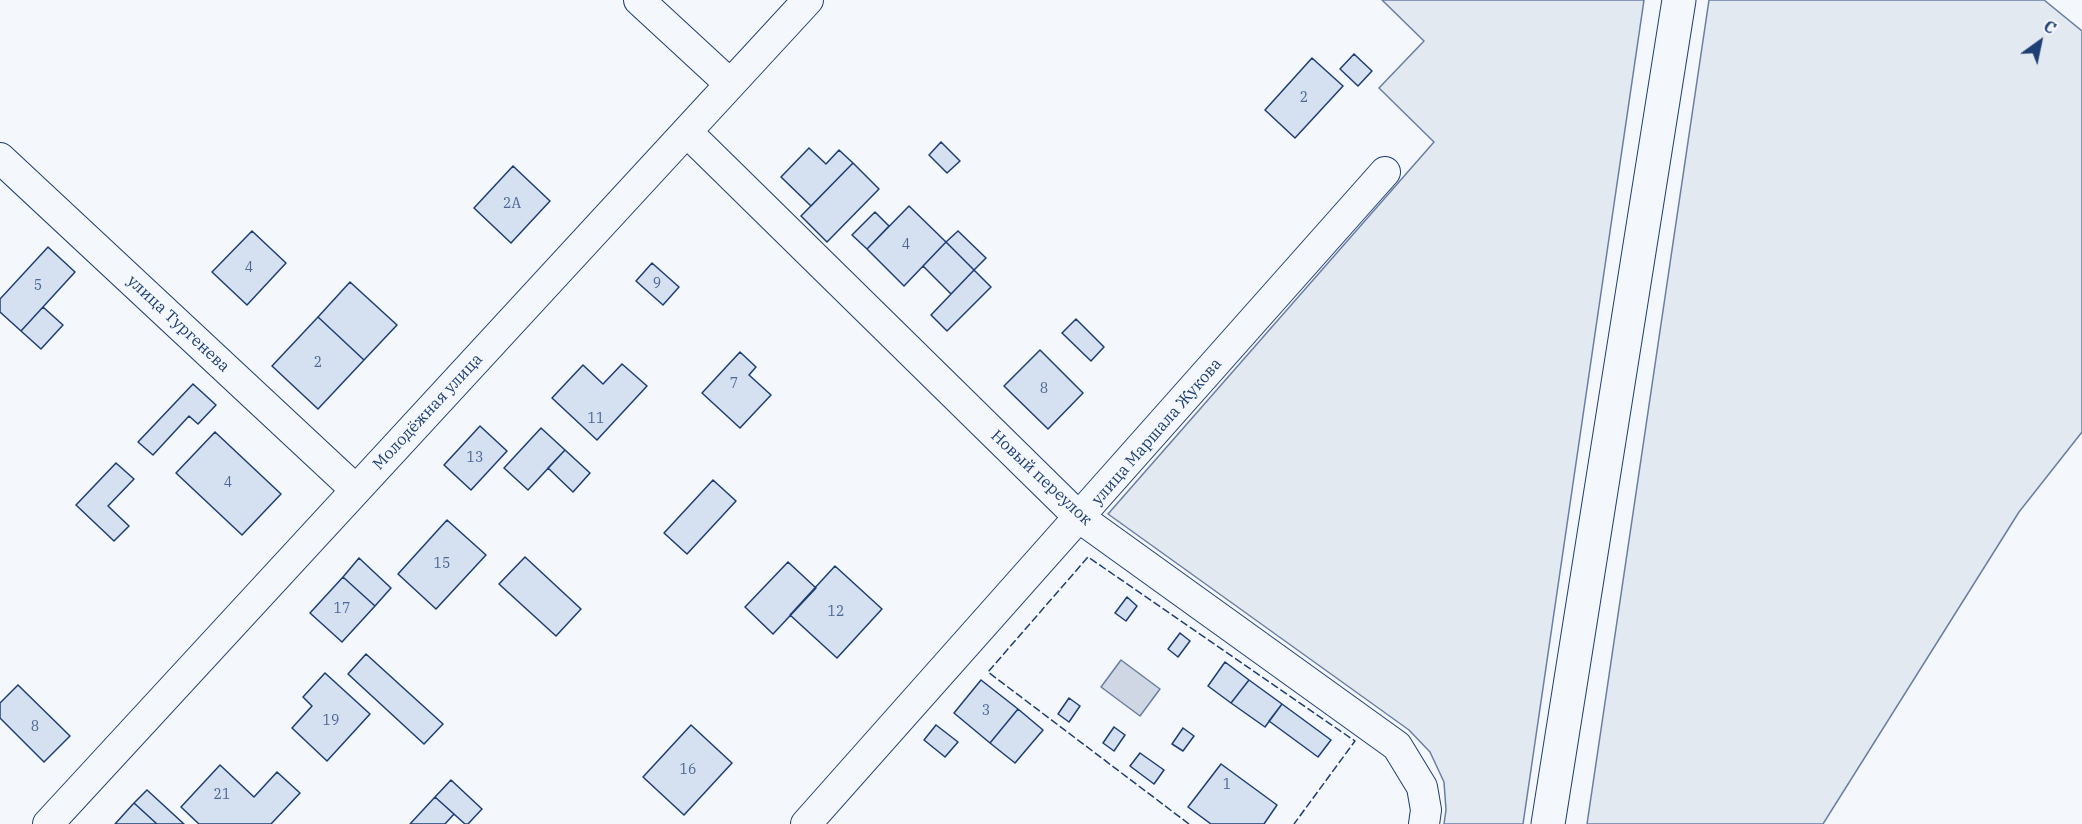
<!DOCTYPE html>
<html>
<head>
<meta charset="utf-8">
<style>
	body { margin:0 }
	#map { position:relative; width:2082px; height:824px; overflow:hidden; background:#f4f7fb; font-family:"IBM Plex Serif",serif }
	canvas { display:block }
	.north { position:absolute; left:2010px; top:12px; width:60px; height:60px; -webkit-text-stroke:4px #f4f7fb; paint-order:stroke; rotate:33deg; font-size:16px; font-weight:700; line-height:24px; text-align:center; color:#1d3f73 }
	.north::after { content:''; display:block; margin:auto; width:21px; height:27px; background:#1d3f73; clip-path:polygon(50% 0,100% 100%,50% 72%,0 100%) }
</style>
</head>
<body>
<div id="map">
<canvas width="2082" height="824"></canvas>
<div class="north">С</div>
</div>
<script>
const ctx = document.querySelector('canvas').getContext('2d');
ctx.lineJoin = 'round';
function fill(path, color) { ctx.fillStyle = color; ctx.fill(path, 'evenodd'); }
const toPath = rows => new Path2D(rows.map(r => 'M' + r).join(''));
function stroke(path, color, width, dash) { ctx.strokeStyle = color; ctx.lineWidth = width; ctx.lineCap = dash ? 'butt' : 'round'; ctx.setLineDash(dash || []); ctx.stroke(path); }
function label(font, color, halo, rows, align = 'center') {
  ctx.font = font + ' "IBM Plex Serif",serif'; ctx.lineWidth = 4.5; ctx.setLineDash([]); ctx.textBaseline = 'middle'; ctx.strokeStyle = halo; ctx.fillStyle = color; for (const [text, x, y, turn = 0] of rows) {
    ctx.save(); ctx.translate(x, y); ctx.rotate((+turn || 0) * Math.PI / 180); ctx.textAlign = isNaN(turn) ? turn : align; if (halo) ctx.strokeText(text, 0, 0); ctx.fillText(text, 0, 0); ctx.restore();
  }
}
const green = toPath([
	[1382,0,1644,0,1523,824,1444,824,1446,810,1444,782,1430,752,1409,730,1108,514,1434,142,1379,88,1424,41,1382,0],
	[1709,0,2044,0,2082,31,2082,432,2019,512,1823,824,1587,824,1709,0]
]);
fill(green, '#e3e9f0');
stroke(green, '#687fa3', 1.5);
const water = toPath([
	[1121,660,1160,689,1140,716,1101,687,1121,660]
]);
fill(water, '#cfd7e4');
stroke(water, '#687fa3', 1.5);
const building = toPath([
	[1354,54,1372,71,1358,86,1340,69,1354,54],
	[1312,58,1343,86,1295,138,1265,110,1312,58],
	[941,142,960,161,947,173,929,155,941,142],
	[809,148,826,164,839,150,853,163,811,206,781,177,809,148],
	[853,163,879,189,827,242,801,216,853,163],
	[513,166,550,201,511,243,474,208,513,166],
	[909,206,946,242,904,286,867,249,909,206],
	[875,212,889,226,867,249,852,235,875,212],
	[252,231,286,263,247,305,212,272,252,231],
	[958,231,986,258,974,270,946,242,958,231],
	[946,242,974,270,951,294,923,266,946,242],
	[48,247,75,272,21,331,0,312,0,299,48,247],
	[652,263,679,287,663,305,636,281,652,263],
	[974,270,991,287,947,331,931,315,974,270],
	[350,282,397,325,364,360,318,317,350,282],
	[43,307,63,325,41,349,21,331,43,307],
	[318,317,364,360,318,409,272,366,318,317],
	[1076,319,1104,347,1091,361,1062,333,1076,319],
	[1040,350,1083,393,1048,429,1004,386,1040,350],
	[740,352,756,367,749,375,771,395,740,428,702,393,740,352],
	[622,364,647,386,597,440,552,398,583,365,603,384,622,364],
	[193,384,216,405,198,424,189,416,153,455,138,442,193,384],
	[480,426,507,451,471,490,444,465,480,426],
	[541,428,565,450,528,490,504,468,541,428],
	[215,432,281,494,242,535,176,473,215,432],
	[565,450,590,473,573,492,548,468,565,450],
	[116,463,134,479,108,506,129,526,114,541,76,505,116,463],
	[713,480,736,501,687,554,664,533,713,480],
	[447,520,486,555,436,609,398,574,447,520],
	[525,557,581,609,556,636,499,584,525,557],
	[359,558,391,588,375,606,343,577,359,558],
	[788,562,816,588,773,634,745,607,788,562],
	[835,566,882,609,837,658,790,615,835,566],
	[343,577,375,606,342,642,310,613,343,577],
	[1127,597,1137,606,1126,621,1115,613,1127,597],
	[1180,633,1190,641,1178,657,1168,649,1180,633],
	[366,654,443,724,424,744,348,674,366,654],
	[1225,662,1249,680,1231,703,1208,686,1225,662],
	[325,673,370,714,327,761,292,728,312,706,303,697,325,673],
	[981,680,1018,709,990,743,954,713,981,680],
	[1249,680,1282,704,1265,727,1231,703,1249,680],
	[18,685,70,736,44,762,0,718,0,703,18,685],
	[1069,698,1080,706,1069,722,1058,714,1069,698],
	[1282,704,1331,740,1318,757,1269,721,1282,704],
	[1018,709,1043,730,1015,763,990,743,1018,709],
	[691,725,732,763,684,815,643,777,691,725],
	[936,725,958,742,945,757,924,740,936,725],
	[1114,727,1125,735,1114,751,1103,743,1114,727],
	[1183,728,1194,736,1183,751,1172,744,1183,728],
	[1140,753,1164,770,1154,784,1130,766,1140,753],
	[1221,764,1277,805,1264,824,1211,824,1188,807,1221,764],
	[220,765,254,797,277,772,300,793,271,824,199,824,181,807,220,765],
	[451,780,482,809,468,824,465,824,435,797,451,780],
	[147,790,184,824,157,824,134,803,147,790],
	[435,797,454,814,445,824,410,824,435,797],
	[134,803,157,824,115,824,134,803]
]);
fill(building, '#d5e0f0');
stroke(building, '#1d3f73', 1.5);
const minor = toPath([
	[639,0,730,84],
	[687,132,1080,518,1397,746,1422,787,1426,810,1424,824],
	[0,158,356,490],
	[48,824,808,0],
	[806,824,1385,172]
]);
const primary = toPath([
	[1548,824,1679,0]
]);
stroke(minor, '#1d3f73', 32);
stroke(primary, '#1d3f73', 35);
stroke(minor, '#f4f7fb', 30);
stroke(primary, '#f4f7fb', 33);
stroke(toPath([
	[1189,824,988,672,1088,557,1355,741,1294,824]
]), '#1d3f73', 1.5, [8, 3]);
label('14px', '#4b6792', null, [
	["2",1304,98],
	["2А",512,204],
	["4",906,245],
	["4",249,268],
	["9",657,284],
	["5",38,286],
	["2",318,363],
	["7",734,384],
	["8",1044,389],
	["11",596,419],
	["13",475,458],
	["4",228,483],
	["15",442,564],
	["17",342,609],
	["12",836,612],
	["3",986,711],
	["19",331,721],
	["8",35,727],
	["16",688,770],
	["1",1227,785],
	["21",222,795]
]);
label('16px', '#1d3f73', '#f4f7fb', [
	["улица Тургенева",178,324,43],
	["Молодёжная улица",428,412,-47],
	["улица Маршала Жукова",1157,432,-49],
	["Новый переулок",1041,478,43]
]);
</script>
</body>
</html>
